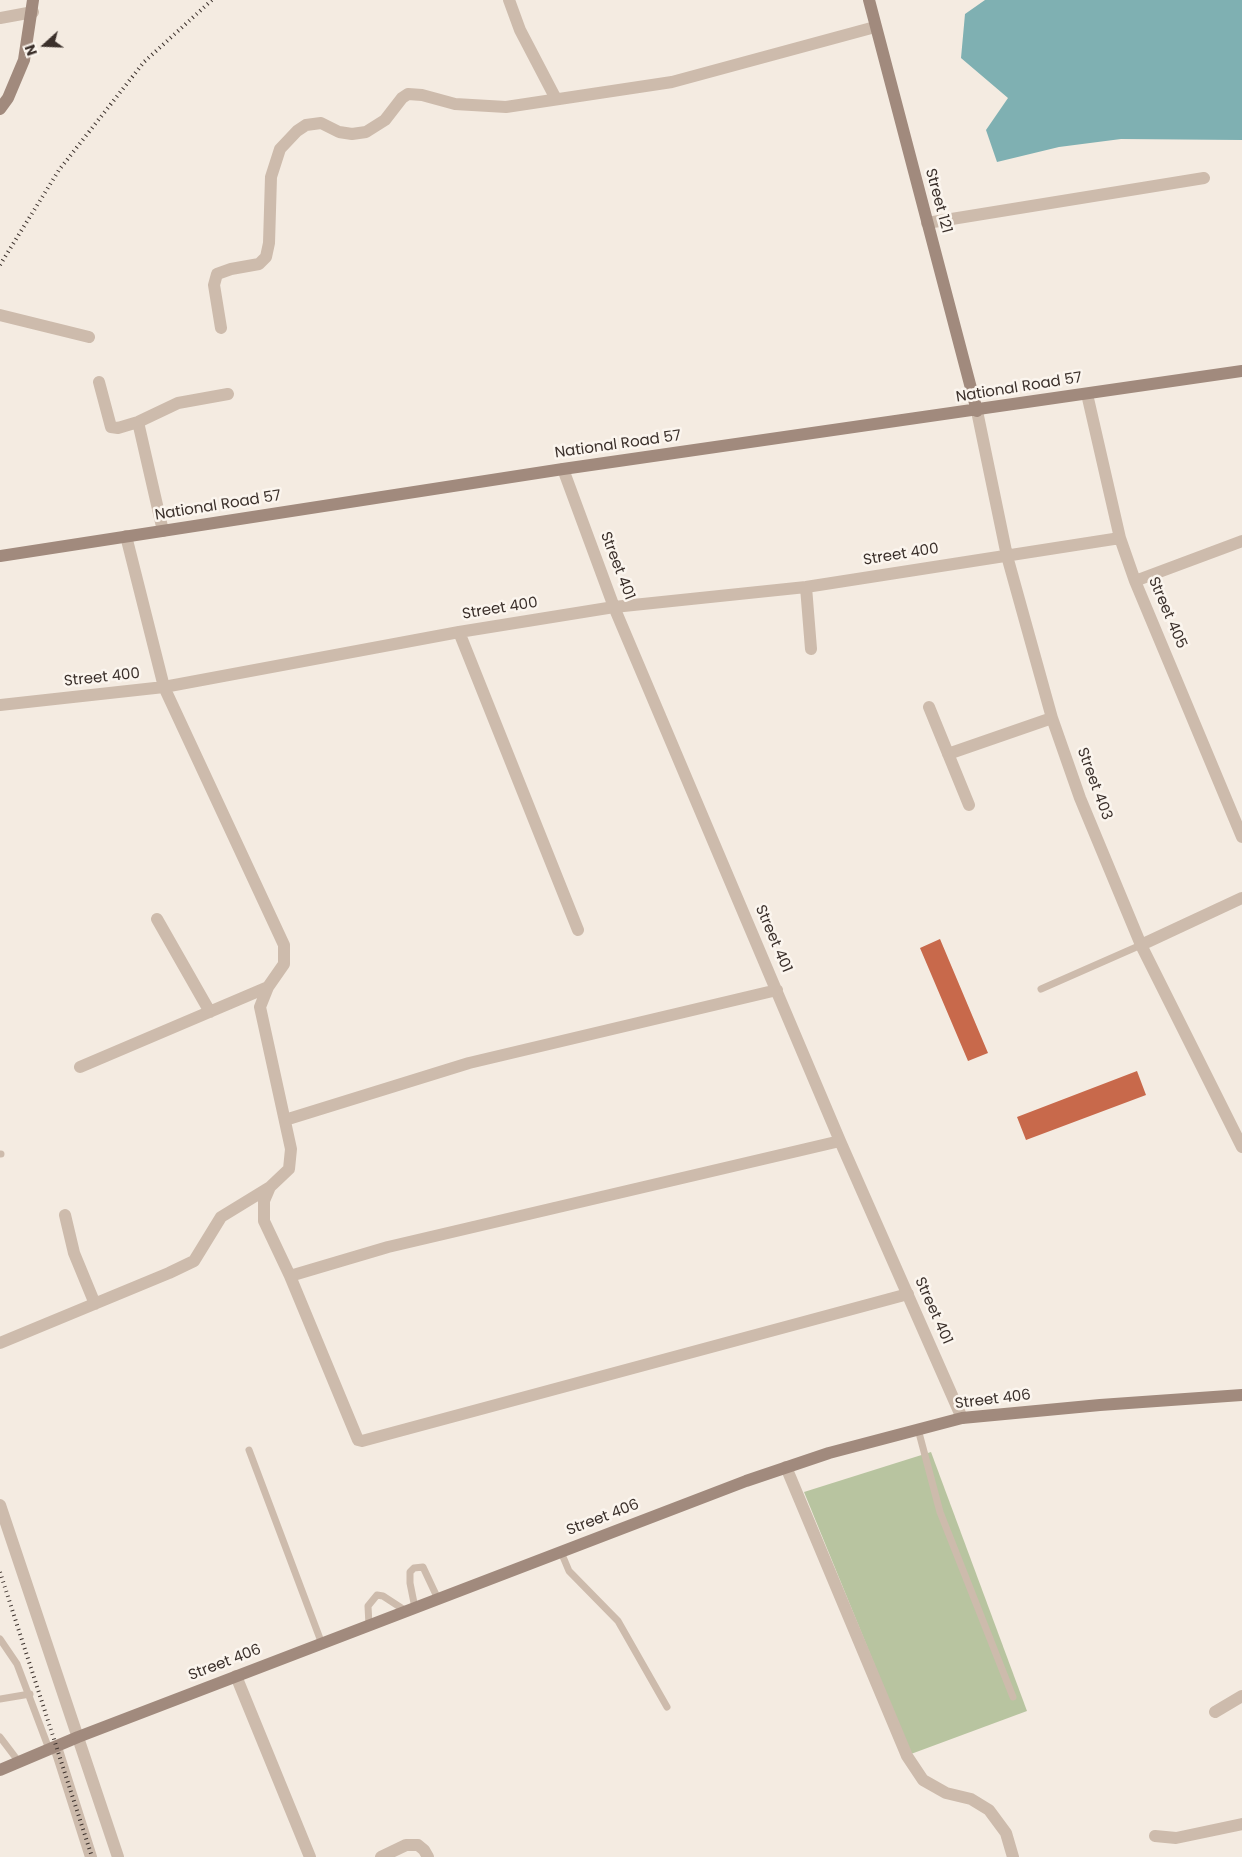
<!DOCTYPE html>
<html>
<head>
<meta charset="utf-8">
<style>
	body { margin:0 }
	#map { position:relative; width:1242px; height:1857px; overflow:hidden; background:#f4ebe1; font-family:Poppins,sans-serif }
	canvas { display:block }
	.north { position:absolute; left:20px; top:20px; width:50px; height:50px; -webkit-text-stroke:4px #fbf5ee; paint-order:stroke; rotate:250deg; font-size:14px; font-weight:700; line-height:20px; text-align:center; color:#3b302b }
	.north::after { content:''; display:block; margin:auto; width:18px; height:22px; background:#3b302b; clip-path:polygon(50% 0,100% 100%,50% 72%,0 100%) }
</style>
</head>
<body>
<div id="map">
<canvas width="1242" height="1857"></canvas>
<div class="north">N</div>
</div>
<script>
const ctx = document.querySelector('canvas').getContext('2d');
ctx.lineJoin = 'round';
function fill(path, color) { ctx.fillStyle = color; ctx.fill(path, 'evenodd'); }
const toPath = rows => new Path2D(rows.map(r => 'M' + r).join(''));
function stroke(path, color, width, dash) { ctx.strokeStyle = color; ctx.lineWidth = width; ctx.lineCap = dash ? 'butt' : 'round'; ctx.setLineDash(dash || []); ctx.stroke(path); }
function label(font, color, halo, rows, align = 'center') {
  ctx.font = font + ' Poppins,sans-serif'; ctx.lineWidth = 5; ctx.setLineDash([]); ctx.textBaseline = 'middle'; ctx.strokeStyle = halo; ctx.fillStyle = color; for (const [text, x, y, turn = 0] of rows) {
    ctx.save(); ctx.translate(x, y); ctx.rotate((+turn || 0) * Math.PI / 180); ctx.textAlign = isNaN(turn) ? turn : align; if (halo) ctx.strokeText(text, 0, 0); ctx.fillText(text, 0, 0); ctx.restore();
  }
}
fill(toPath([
	[931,1452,1027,1711,911,1754,804,1492]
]), '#b8c4a0');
fill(toPath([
	[985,0,1242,0,1242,140,1121,139,1059,147,997,162,986,130,1008,98,961,58,965,14]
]), '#7fb0b2');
fill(toPath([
	[940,939,988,1053,968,1061,920,948],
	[1137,1071,1146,1095,1026,1140,1017,1117]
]), '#c8694b');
stroke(toPath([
	[1041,989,1141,945],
	[0,1154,1,1154],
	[918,1429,940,1512,1013,1697],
	[249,1450,322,1644],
	[561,1552,569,1571,618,1621,667,1707],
	[415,1608,410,1583,410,1572,414,1568,423,1567,438,1599],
	[369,1625,368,1606,377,1595,383,1596,406,1611],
	[0,1639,17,1664,49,1749],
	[0,1699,30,1694],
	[0,1737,19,1762]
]), '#cdbbac', 7);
stroke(toPath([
	[509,0,520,30,556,99],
	[0,18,33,12],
	[927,223,1204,178],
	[0,315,89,337],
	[221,328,214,285,217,274,231,269,259,264,266,257,269,243,271,177,280,149,297,131,306,125,321,123,339,132,352,134,366,132,385,120,402,98,408,94,422,95,455,104,506,107,672,82,875,27],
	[99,382,111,427,118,428,138,422,178,403,228,394],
	[1087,394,1120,538,1135,581,1242,837],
	[977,411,1007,556,1052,718,1080,798,1141,945,1242,1147],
	[138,422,163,531],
	[563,469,614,607,840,1141,962,1418],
	[126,536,164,687,284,945,284,964,268,987,260,1007,291,1149,289,1169,270,1187,264,1201,264,1221,290,1276,358,1440,362,1441,908,1294],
	[1135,581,1242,541],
	[806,587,811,649],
	[459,632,578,930],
	[0,705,164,687,459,632,614,607,806,587,1120,538],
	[929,707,969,805],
	[948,754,1052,718],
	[157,919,210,1012],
	[1141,945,1242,898],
	[80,1067,268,987],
	[285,1120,469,1063,777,990],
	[65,1215,74,1253,95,1304],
	[290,1276,388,1247,840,1141],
	[0,1343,169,1273,194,1261,221,1217,270,1187],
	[786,1467,907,1756,923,1780,946,1793,971,1799,989,1810,1006,1833,1013,1857],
	[0,1505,118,1857],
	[236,1676,310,1857],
	[1215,1712,1242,1696],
	[56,1747,91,1857],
	[1155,1836,1176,1838,1242,1824],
	[381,1857,406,1845,418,1845,424,1850,428,1857]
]), '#cdbbac', 12);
stroke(toPath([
	[869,0,977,411],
	[0,109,8,98,24,60,33,0],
	[0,556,563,469,1242,371],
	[0,1770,78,1737,746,1481,829,1453,962,1418,1100,1405,1242,1395]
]), '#a18a7d', 12);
stroke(toPath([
	[0,265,59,170,144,62,212,0],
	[0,1572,92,1857]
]), '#3b302b', 4, [1, 4]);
label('15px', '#3b302b', '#fbf5ee', [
	["Street 121",938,201,75],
	["National Road 57",1019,388,-9],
	["National Road 57",618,445,-8],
	["National Road 57",218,506,-9],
	["Street 400",901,555,-9],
	["Street 401",617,566,69],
	["Street 400",500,609,-9],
	["Street 405",1167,613,67],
	["Street 400",102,678,-6],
	["Street 403",1094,784,70],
	["Street 401",773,939,67],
	["Street 401",933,1311,66],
	["Street 406",993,1400,-7],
	["Street 406",603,1518,-21],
	["Street 406",225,1663,-21]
]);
</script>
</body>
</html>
